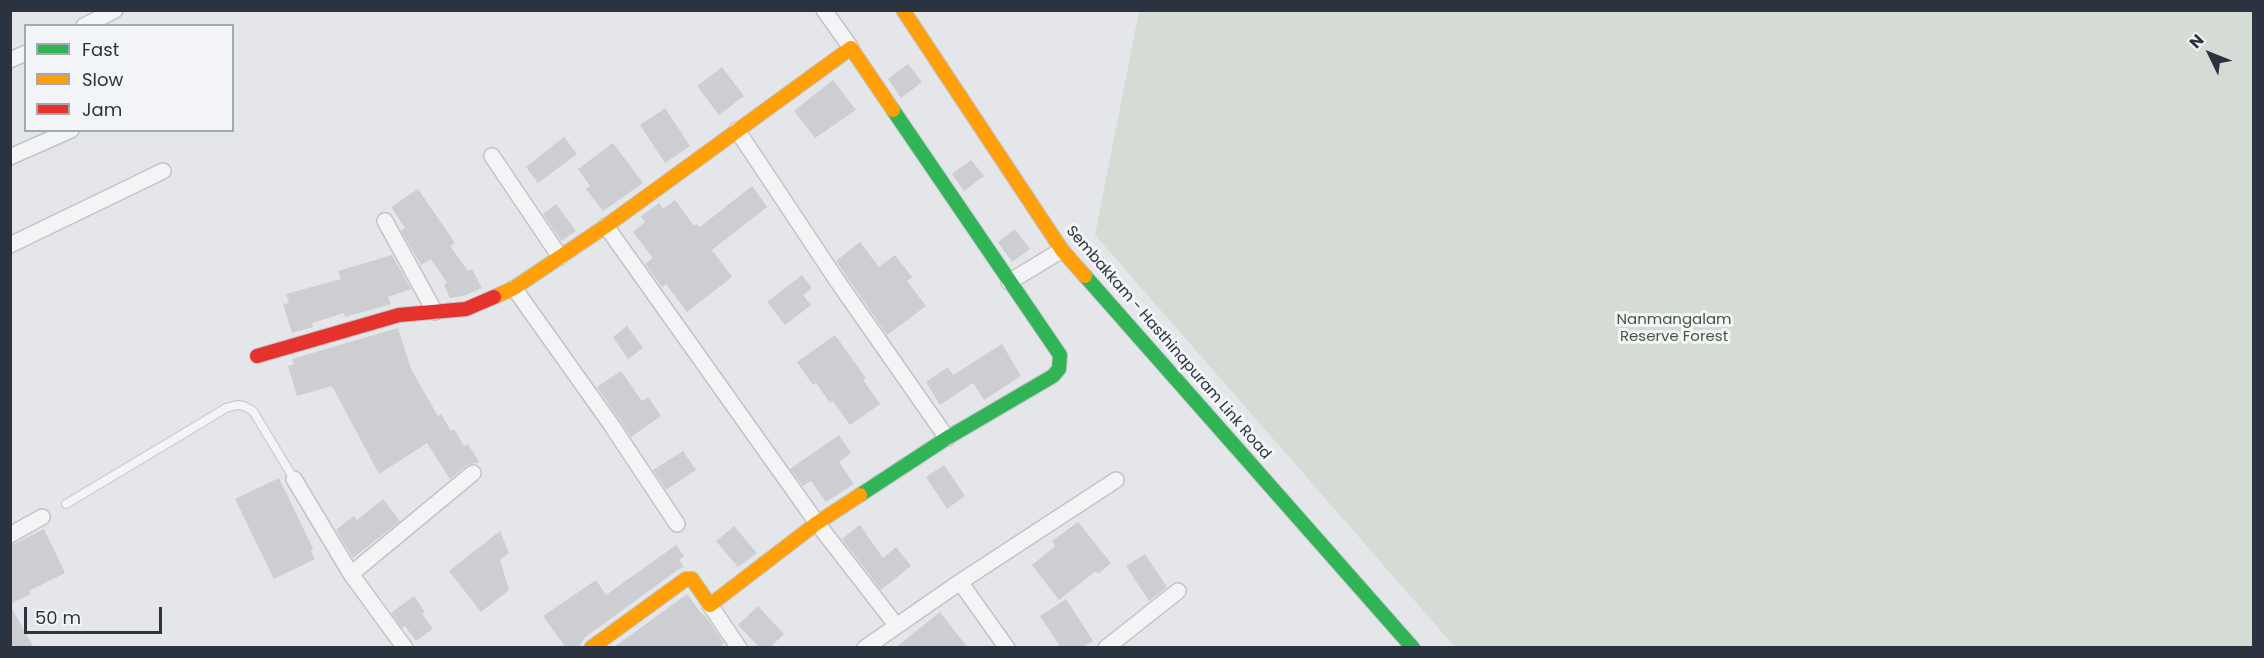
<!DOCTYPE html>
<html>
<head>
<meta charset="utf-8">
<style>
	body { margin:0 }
	#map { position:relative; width:2264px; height:658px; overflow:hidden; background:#e4e6e9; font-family:Poppins,sans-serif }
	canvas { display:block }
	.frame { position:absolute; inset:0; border:12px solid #2c3340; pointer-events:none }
	.legend { position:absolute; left:24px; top:24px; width:210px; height:108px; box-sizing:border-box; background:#f2f4f7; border:2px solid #a3a7ae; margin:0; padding:8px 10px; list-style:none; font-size:18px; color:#2c3340 }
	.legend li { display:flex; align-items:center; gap:12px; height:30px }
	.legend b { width:30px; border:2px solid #a3a7ae }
	.north { position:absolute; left:2180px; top:24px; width:60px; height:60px; -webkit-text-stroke:4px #f2f4f7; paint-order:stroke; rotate:313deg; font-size:16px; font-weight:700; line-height:24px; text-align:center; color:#2c3340 }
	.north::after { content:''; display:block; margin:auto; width:21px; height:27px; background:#2c3340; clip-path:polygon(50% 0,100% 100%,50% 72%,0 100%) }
	.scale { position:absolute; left:24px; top:607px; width:138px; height:27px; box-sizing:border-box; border:3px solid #2c3340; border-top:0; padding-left:8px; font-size:18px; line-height:21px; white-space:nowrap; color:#2c3340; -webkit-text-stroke:4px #f2f4f7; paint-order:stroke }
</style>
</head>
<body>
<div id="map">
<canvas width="2264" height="658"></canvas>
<div class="frame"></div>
<ul class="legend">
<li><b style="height:8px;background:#30b455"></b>Fast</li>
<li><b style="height:8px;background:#ff9f0a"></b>Slow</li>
<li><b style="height:8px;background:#e5322d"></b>Jam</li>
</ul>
<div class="north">N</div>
<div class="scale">50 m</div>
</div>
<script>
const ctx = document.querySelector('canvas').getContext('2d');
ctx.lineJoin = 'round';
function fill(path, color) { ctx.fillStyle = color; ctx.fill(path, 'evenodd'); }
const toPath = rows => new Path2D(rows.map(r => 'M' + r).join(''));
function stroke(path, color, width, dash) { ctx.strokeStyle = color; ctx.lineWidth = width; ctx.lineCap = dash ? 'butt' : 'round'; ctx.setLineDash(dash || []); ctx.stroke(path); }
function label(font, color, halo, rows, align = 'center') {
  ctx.font = font + ' Poppins,sans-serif'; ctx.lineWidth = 6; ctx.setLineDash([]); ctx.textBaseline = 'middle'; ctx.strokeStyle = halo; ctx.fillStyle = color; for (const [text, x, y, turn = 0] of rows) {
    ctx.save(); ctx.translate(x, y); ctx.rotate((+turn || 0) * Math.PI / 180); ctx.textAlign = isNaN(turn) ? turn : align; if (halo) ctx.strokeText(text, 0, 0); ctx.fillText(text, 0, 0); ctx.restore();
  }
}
fill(toPath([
	[1139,11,2253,11,2253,647,1455,647,1095,235]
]), '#d5dcd5');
fill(toPath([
	[908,64,922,82,901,98,888,79],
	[722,67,744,96,719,115,697,86],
	[833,80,856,110,815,138,794,111],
	[665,108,690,146,665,163,640,125],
	[564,137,577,154,538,183,526,167],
	[613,143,643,183,603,211,586,189,590,186,578,169],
	[971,160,984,176,964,191,952,174],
	[752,186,767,207,712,250,732,277,687,312,666,284,662,287,645,264,653,258,633,232,645,222,641,216,659,203,663,209,675,200,694,226,697,224,700,227],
	[418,189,455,243,450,246,468,271,472,269,482,288,463,296,450,298,444,285,447,283,431,259,421,265,401,231,405,228,391,207],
	[556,204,576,231,561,241,543,214],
	[1015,229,1030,249,1012,262,998,242],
	[860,242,879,267,895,255,912,277,907,281,926,306,887,335,836,261],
	[392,255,411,289,388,297,391,304,345,317,344,313,312,323,313,327,292,333,283,304,289,303,286,294,341,279,338,271],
	[802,275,812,288,803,295,811,305,785,325,767,302],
	[627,326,643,348,628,359,613,337],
	[398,328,411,369,427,397,438,416,441,414,451,431,454,429,464,446,468,444,479,462,467,465,450,479,427,443,379,474,332,386,297,396,288,366,294,364,292,359],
	[835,335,866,378,863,380,880,404,850,425,833,401,830,403,816,383,813,385,797,362],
	[1002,344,1021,376,984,400,973,383,940,405,926,382,948,367,953,375],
	[621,371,642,401,648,397,661,416,631,437,597,387],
	[839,435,851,453,839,462,854,484,826,502,811,481,803,486,790,469],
	[683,451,696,470,666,490,653,470],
	[944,465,965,496,947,509,926,477],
	[279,478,313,549,311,551,315,559,274,579,235,499],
	[383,499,400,521,353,558,336,530,354,516,357,520],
	[1078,522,1111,563,1098,574,1096,571,1059,600,1032,565,1055,546,1052,541],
	[860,525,883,558,896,547,911,566,881,590,842,539],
	[734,526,757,553,738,567,716,541],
	[44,529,65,573,29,591,31,594,10,604,10,546],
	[500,531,509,553,500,560,509,590,481,612,449,571],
	[676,545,684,556,679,560,684,567,679,569,584,638,579,648,566,648,543,616,596,580,606,595],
	[1145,554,1167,587,1149,601,1126,566],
	[687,594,700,612,706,617,724,643,719,648,613,648],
	[414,596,425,612,422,614,433,629,416,641,405,626,402,628,391,613],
	[1066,599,1093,641,1082,648,1061,648,1040,616],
	[10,605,34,648,10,648],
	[758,606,784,634,769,648,760,648,738,625],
	[940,612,968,648,895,648]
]), '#cdced1');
const lane = toPath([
	[66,504,193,428,226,408,237,405,244,406,253,411,294,479]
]);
const street = toPath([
	[824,10,851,48],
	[84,26,115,10],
	[10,60,26,53],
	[737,130,838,282,947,438],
	[492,156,560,257],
	[10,157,71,130],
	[385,221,435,312],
	[606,226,817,523,896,625],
	[10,245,163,171],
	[1009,282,1062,250],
	[514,288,610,423,677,524],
	[294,479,351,574,405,648],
	[10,535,42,517],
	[351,574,473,473],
	[960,582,1007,648],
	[710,605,739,648],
	[865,648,960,582,1116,480],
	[1106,648,1178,591]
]);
const fast = toPath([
	[1085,276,1413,648],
	[860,495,947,438,1053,376,1059,369,1060,355,893,110]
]);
const slow = toPath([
	[903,10,1062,250,1085,276],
	[494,297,514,288,606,226,851,48,893,110],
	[591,648,686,579,692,579,710,605,817,523,860,495]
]);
const jam = toPath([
	[257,356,399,315,466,309,494,297]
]);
stroke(lane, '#c2c4c7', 10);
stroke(street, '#c2c4c7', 18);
stroke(fast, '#c2c4c7', 16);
stroke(slow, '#c2c4c7', 16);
stroke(jam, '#c2c4c7', 16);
stroke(lane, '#f3f4f5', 8);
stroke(street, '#f3f4f5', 15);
stroke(fast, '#30b455', 14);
stroke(slow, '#ff9f0a', 14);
stroke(jam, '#e5322d', 14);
label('15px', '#405a3b', '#f2f4f7', [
	["Nanmangalam",1674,320],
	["Reserve Forest",1674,337]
]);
label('15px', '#2c3340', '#f2f4f7', [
	["Sembakkam - Hasthinapuram Link Road",1168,343,49]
]);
</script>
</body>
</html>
